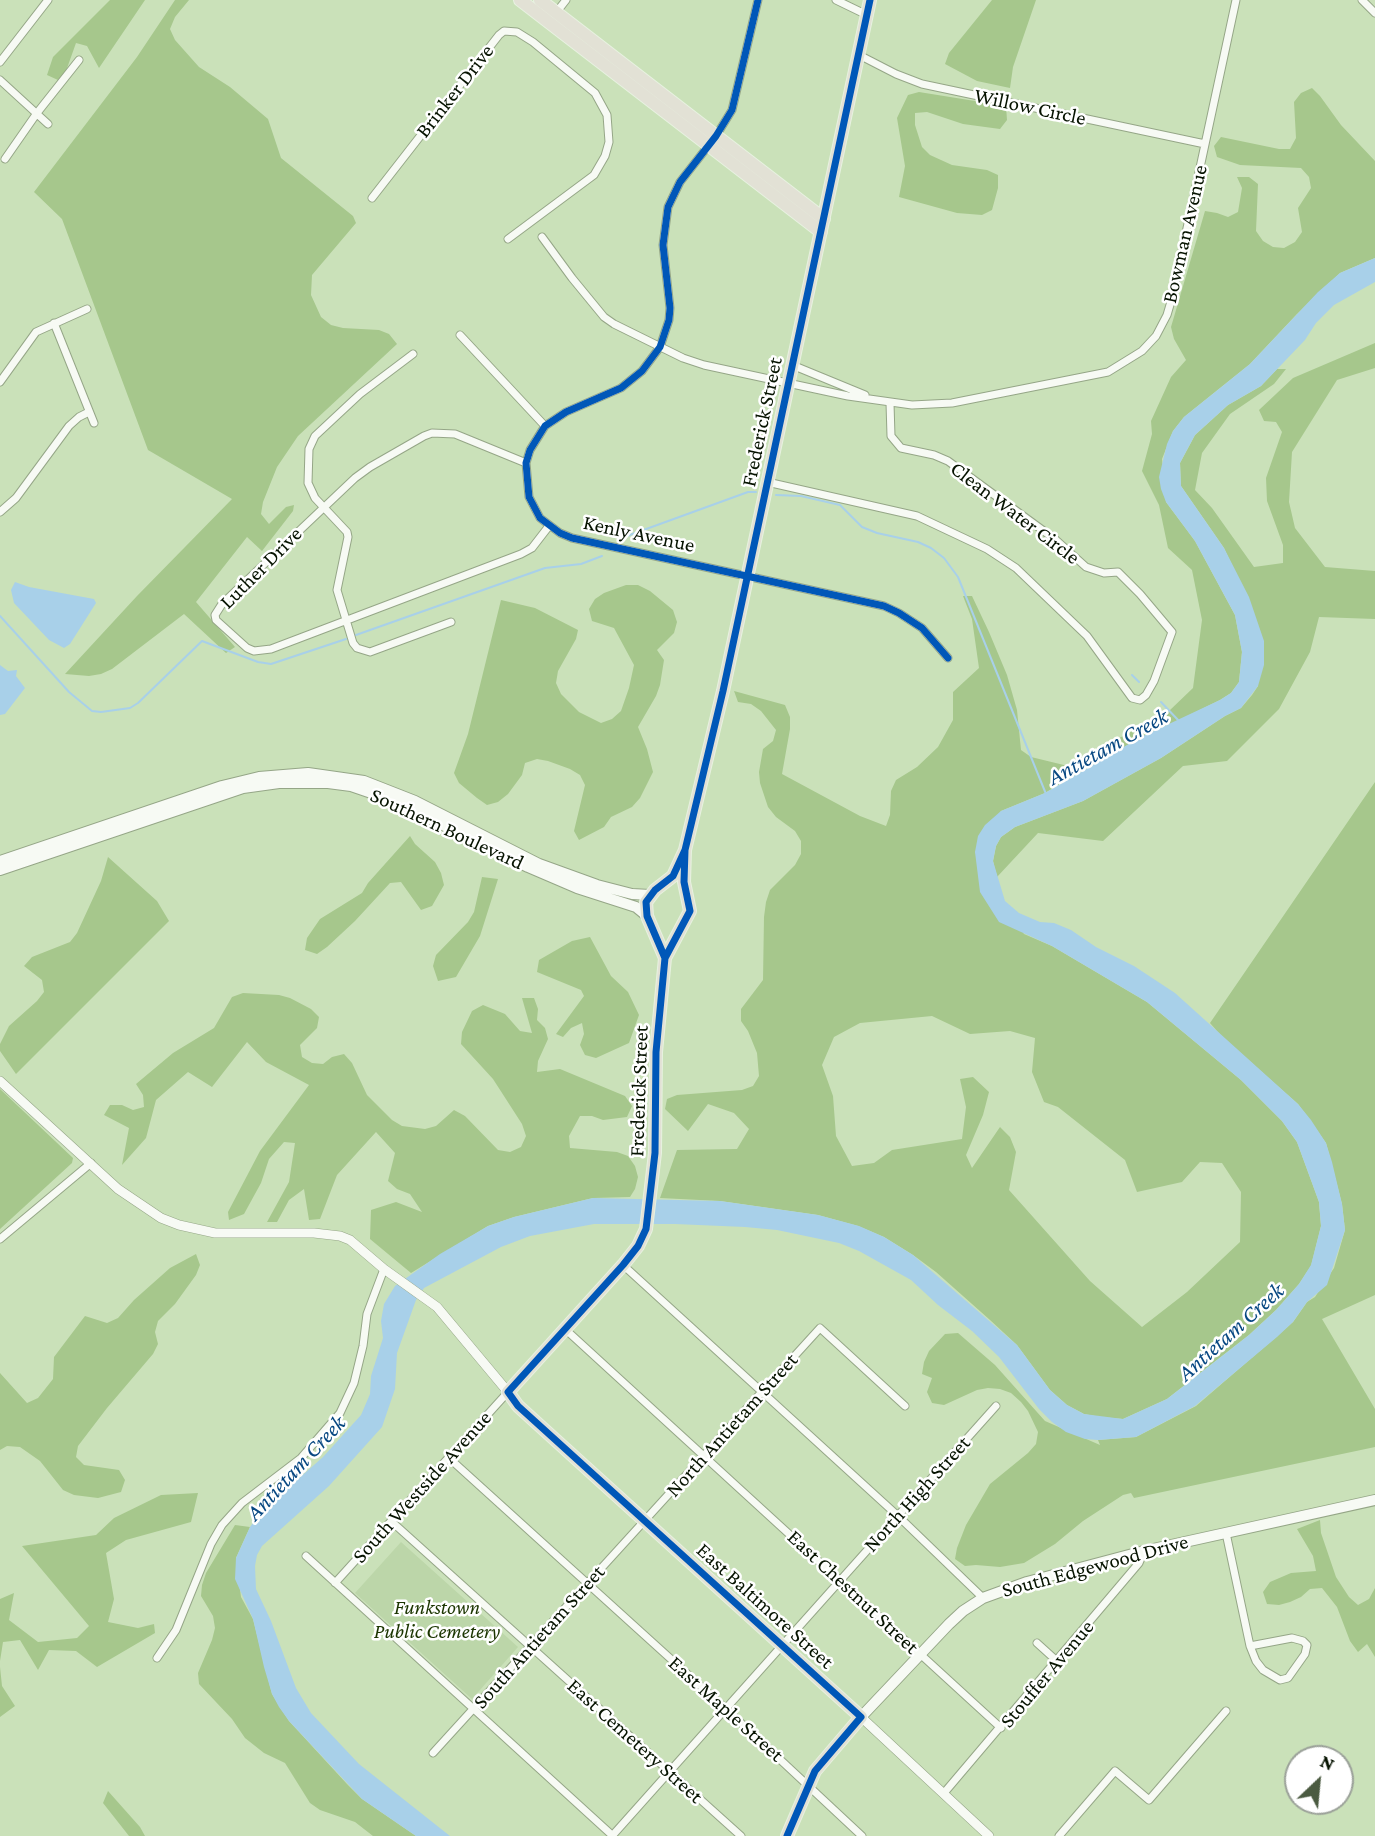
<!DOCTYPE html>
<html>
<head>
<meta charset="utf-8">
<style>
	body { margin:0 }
	#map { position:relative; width:1375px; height:1836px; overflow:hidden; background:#cae1b9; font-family:"Crimson Pro",serif }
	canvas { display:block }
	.north { position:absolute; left:1284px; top:1745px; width:70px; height:70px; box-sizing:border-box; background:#fff; border:2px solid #9ba199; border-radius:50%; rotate:26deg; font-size:19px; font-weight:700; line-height:28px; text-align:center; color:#061300 }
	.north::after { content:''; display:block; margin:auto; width:24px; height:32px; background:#4b5b41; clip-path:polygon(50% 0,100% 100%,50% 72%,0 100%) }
</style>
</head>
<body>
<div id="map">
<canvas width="1375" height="1836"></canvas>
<div class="north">N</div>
</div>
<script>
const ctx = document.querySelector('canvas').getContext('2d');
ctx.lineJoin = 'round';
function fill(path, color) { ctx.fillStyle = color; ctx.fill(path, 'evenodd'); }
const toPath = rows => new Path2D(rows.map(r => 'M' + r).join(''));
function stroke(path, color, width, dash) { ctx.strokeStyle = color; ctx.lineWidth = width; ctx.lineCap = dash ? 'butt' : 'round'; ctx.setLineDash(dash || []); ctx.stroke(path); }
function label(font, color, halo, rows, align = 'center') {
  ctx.font = font + ' "Crimson Pro",serif'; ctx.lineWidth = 5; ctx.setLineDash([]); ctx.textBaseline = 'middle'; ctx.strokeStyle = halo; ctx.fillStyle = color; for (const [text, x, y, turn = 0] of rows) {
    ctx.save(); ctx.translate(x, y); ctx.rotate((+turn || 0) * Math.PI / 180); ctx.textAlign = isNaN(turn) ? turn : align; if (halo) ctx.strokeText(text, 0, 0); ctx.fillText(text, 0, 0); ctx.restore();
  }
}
fill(toPath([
	[401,1542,518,1647,472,1699,355,1593]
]), '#bcd6a9');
fill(toPath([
	[110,0,145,0,99,68,87,46,76,43,66,71,58,80,47,75,53,57],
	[175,0,189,0,175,17,170,29,175,40,199,67,230,87,268,119,281,158,353,216,356,223,312,275,311,295,321,317,331,325,343,328,379,330,389,334,397,344,298,436,277,467,263,502,261,514,269,524,286,507,294,505,293,511,262,551,247,537,196,602,235,647,226,653,184,614,112,669,101,674,89,676,65,674,137,596,232,499,148,450,62,219,34,192,137,57],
	[992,0,1036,0,1013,67,1010,88,977,81,945,64,949,53],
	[1312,88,1320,96,1341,125,1375,161,1375,258,1340,273,1297,314,1250,364,1184,417,1173,431,1162,459,1166,502,1195,541,1235,615,1242,652,1239,682,1231,693,1220,700,1108,755,1045,793,1001,811,975,852,1024,934,1052,946,1147,1002,1241,1080,1282,1121,1297,1142,1319,1202,1321,1226,1311,1266,1299,1284,1276,1310,1249,1335,1167,1399,1123,1419,1100,1417,1084,1414,1067,1405,1050,1390,1017,1345,990,1320,936,1272,913,1255,884,1237,858,1226,818,1215,720,1201,660,1198,677,1150,737,1149,749,1129,734,1113,708,1104,688,1131,665,1109,667,1099,677,1095,742,1090,753,1086,759,1076,757,1053,748,1031,741,1021,741,1009,763,980,764,917,766,902,770,890,795,865,801,854,801,841,795,831,776,817,768,807,760,783,759,772,763,749,773,741,776,730,761,711,751,704,738,702,734,691,785,705,790,717,790,729,782,774,860,816,886,826,890,815,891,791,896,780,917,767,938,747,953,720,953,692,979,668,972,619,963,596,972,596,989,632,1007,675,1017,710,1021,750,1031,757,1068,766,1169,711,1193,688,1202,620,1192,570,1168,548,1159,505,1142,471,1152,434,1151,421,1171,377,1186,360,1174,339,1171,327,1205,211,1217,213,1228,217,1238,212,1242,188,1237,177,1249,177,1258,184,1256,231,1263,241,1273,247,1284,248,1295,242,1302,232,1298,208,1311,188,1309,177,1301,168,1240,165,1217,157,1214,146,1221,137,1279,149,1290,149,1296,138,1294,102,1301,93],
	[932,1016,970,1034,1010,1031,1035,1038,1032,1072,1044,1102,1058,1107,1125,1160,1137,1192,1182,1182,1200,1162,1222,1163,1241,1192,1240,1242,1187,1292,1142,1327,1090,1281,1009,1190,1016,1152,1010,1137,1000,1127,972,1168,966,1155,983,1115,989,1092,973,1077,960,1079,966,1107,962,1139,892,1150,874,1163,852,1166,836,1136,833,1096,822,1065,834,1037,860,1023],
	[919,92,1006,106,1007,120,1000,129,963,124,927,112,915,113,915,125,922,147,930,155,952,165,987,170,998,175,998,188,992,210,982,215,957,213,899,197,905,166,897,118,908,95],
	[1375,343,1375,368,1337,380,1292,452,1289,502,1295,528,1325,567,1375,571,1375,619,1319,617,1310,652,1279,709,1227,761,1183,766,1103,841,1038,833,997,877,993,861,996,846,1001,837,1015,827,1083,801,1161,758,1225,716,1241,708,1252,695,1258,686,1233,568,1224,548,1181,486,1180,463,1195,435,1228,405,1261,386,1277,369,1286,369,1274,384,1230,414,1202,453,1195,490,1212,508,1254,567,1283,563,1283,545,1267,501,1266,478,1282,432,1276,422,1264,421,1259,410,1293,378],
	[626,585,638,585,650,591,673,610,677,622,674,633,657,650,664,660,660,685,656,696,638,727,647,749,653,772,640,798,632,807,611,817,604,827,579,840,574,831,585,785,580,775,570,769,548,761,537,759,525,763,522,775,508,794,498,802,487,805,477,798,459,783,454,773,468,734,501,600,535,608,578,630,576,639,558,671,556,683,561,694,579,712,601,723,612,719,621,711,629,688,634,665,614,628,592,621,589,609,595,599,604,593],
	[1375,782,1375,1295,1322,1319,1375,1409,1375,1447,1134,1498,1131,1493,1123,1495,1083,1521,1055,1544,1024,1563,1000,1567,976,1565,965,1566,955,1559,957,1548,966,1525,990,1484,1028,1453,1036,1444,1038,1432,1028,1411,1021,1402,1011,1393,1000,1389,988,1388,977,1390,944,1405,932,1403,927,1392,932,1378,922,1374,924,1362,929,1351,945,1334,958,1333,995,1365,1045,1421,1100,1445,1098,1440,1136,1437,1196,1406,1293,1322,1307,1302,1315,1297,1334,1268,1345,1230,1342,1204,1326,1143,1298,1104,1223,1038,1210,1023],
	[410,836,415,844,435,862,441,873,444,885,432,906,421,910,401,882,390,883,355,921,327,947,317,954,305,950,307,938,320,919,362,893,368,883],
	[108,857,157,901,169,921,16,1074,0,1051,0,1044,9,1026,37,1001,44,992,42,980,24,966,32,957,70,942,77,933,101,881],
	[482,877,498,879,480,936,456,977,438,981,433,966,436,955,468,922,474,912],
	[590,937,611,976,628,992,639,1015,629,1043,596,1058,585,1055,580,1045,584,1034,582,1023,571,1028,563,1037,556,1034,584,996,581,990,537,972,539,960,572,941],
	[243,993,279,995,290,998,311,1009,319,1017,317,1028,300,1045,302,1057,312,1063,323,1064,332,1057,344,1054,352,1063,367,1095,392,1120,402,1126,425,1129,436,1126,454,1110,465,1116,498,1150,510,1152,521,1147,526,1136,522,1124,493,1079,461,1044,462,1032,472,1011,483,1005,505,1014,520,1031,532,1033,522,998,534,998,538,1009,537,1020,545,1028,548,1039,538,1061,537,1072,560,1069,625,1096,632,1106,627,1117,603,1120,592,1116,580,1116,569,1136,570,1148,617,1152,628,1156,635,1166,638,1177,635,1189,630,1197,593,1198,514,1217,488,1226,411,1273,370,1239,371,1210,396,1202,422,1212,410,1194,397,1189,388,1181,395,1153,376,1132,337,1175,320,1219,309,1220,304,1189,289,1200,277,1222,267,1222,289,1182,295,1143,284,1142,269,1159,261,1183,244,1214,229,1220,228,1212,260,1151,309,1085,266,1062,247,1042,212,1087,188,1072,156,1100,146,1138,122,1165,129,1128,104,1115,110,1105,122,1105,133,1110,144,1107,143,1095,136,1084,173,1053,214,1028,232,997],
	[0,1089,73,1158,72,1163,0,1229],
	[196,1254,200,1265,196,1275,175,1304,158,1321,155,1332,158,1344,153,1354,107,1408,78,1446,76,1457,84,1465,119,1470,125,1480,121,1492,98,1498,74,1495,63,1490,40,1461,20,1447,7,1446,0,1450,0,1373,27,1403,38,1398,53,1379,54,1357,85,1316,107,1323,118,1318,134,1300,170,1268],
	[198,1493,191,1522,126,1540,106,1553,114,1599,108,1622,138,1628,154,1624,155,1633,97,1667,76,1651,49,1650,38,1670,20,1640,3,1642,0,1661,0,1599,14,1593,9,1620,38,1642,77,1638,89,1626,22,1546,96,1535,114,1518,161,1495],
	[1320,1520,1321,1533,1336,1577,1349,1597,1358,1605,1369,1599,1375,1588,1375,1657,1367,1644,1358,1652,1350,1641,1337,1607,1322,1588,1310,1589,1301,1597,1290,1602,1279,1605,1267,1604,1263,1592,1270,1582,1291,1573,1316,1571,1313,1556,1297,1529],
	[235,1525,250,1527,236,1558,241,1597,253,1619,272,1694,289,1721,347,1784,362,1799,416,1836,373,1836,355,1822,320,1810,310,1803,285,1763,264,1753,245,1738,232,1719,199,1684,198,1673,212,1640,215,1628,213,1616,201,1596,202,1585,206,1573],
	[0,1667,2,1686,15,1706,0,1717],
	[108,1791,140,1827,145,1836,129,1836,103,1803]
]), '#a6c78c');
fill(toPath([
	[1375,258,1375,282,1334,305,1316,323,1305,340,1261,386,1228,405,1195,435,1180,463,1181,486,1224,548,1249,597,1264,641,1264,665,1258,686,1241,708,1225,716,1161,758,1083,801,1015,827,1001,837,996,846,993,861,1005,901,1019,913,1040,922,1054,923,1071,930,1096,947,1134,966,1175,993,1298,1104,1311,1120,1326,1143,1332,1162,1342,1204,1345,1230,1327,1285,1307,1302,1293,1322,1277,1337,1195,1406,1136,1437,1098,1440,1085,1439,1066,1432,1052,1422,1039,1409,999,1357,972,1331,938,1305,911,1280,859,1251,839,1243,777,1230,745,1227,675,1224,594,1224,530,1236,501,1247,424,1288,416,1300,397,1353,395,1389,382,1427,329,1486,262,1546,257,1555,255,1566,256,1589,271,1621,296,1688,311,1713,359,1764,450,1836,416,1836,362,1799,289,1721,279,1707,272,1694,264,1667,253,1619,235,1579,236,1558,250,1527,261,1512,323,1457,361,1415,370,1394,371,1376,383,1338,381,1321,384,1304,395,1286,440,1254,488,1226,514,1217,593,1198,720,1201,818,1215,859,1226,884,1237,913,1255,1017,1345,1050,1390,1067,1405,1084,1414,1123,1419,1167,1399,1249,1335,1276,1310,1299,1284,1311,1265,1321,1226,1319,1202,1297,1142,1282,1121,1241,1080,1147,1002,1052,946,999,922,980,892,975,852,978,836,985,825,1001,811,1045,793,1139,738,1220,700,1231,693,1239,682,1242,652,1235,615,1195,541,1166,502,1161,489,1159,477,1167,444,1173,431,1184,417,1250,364,1318,292,1340,273],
	[15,582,29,587,94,599,96,603,70,644,64,648,49,640,14,603,11,590],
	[0,665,8,671,17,670,16,676,25,688,5,714,0,715]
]), '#a8d0e9');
stroke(toPath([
	[776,495,801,496,840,505,862,527,877,533,918,542,931,548,944,558,958,577,1046,794],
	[627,536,748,492,756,492],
	[0,616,69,692,92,711,101,712,130,708,138,703,202,641,258,662,271,664,346,639],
	[356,635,545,568,581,564,602,556],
	[1132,675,1139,682],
	[1161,702,1179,721]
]), '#a8d0e9', 2);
const minor = toPath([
	[758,0,732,110,716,136,680,182,668,207,663,245,670,308,669,320,660,347,642,371,621,388,566,412,545,426,530,450,526,463,529,497,540,518,560,533,572,538,884,606,899,613,922,628,948,658],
	[836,0,867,15],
	[1362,0,1375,13],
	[555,14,566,0],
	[859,55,896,74,922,84,1205,144],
	[0,62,48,0],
	[0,80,48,124],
	[5,159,37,113,79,60],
	[372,198,499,35,504,31,517,32,533,42,595,93,607,115,609,142,605,156,594,175,508,239],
	[542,237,572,278,604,317,614,324,683,358,704,365,848,396,912,405,952,403,1108,372,1142,351,1156,336,1167,315,1172,298,1236,0],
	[54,323,94,423],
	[460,335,545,426],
	[413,354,360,394,315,436,309,449,308,483,315,498,347,532,348,537,337,590,353,643,357,648,370,652,451,622],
	[792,365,865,395],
	[0,382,36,332,87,309],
	[526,463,455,434,432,433,424,436,370,467,355,478,222,604,215,615,216,620,247,648,254,651,271,649,521,554,532,548,549,526],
	[767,482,917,516,987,549,1016,568,1087,636,1132,698,1140,700,1146,695,1154,681,1172,632,1140,594,1118,572,1104,573,1086,567,1056,540,948,461,934,455,901,448,891,436,890,403],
	[0,512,16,498,69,426,79,417,89,412],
	[0,1239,91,1163],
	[623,1265,898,1516,983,1598],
	[565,1329,1001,1728],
	[449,1458,726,1709,862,1836],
	[391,1521,741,1836],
	[1226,1533,1250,1646,1292,1638,1303,1641,1307,1645,1305,1654,1288,1678,1280,1680,1263,1670,1256,1661,1250,1646],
	[306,1556,613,1836],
	[335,1583,508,1392],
	[1037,1643,1058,1662],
	[157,1658,176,1630,211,1544,222,1525,242,1503,301,1458,340,1413,354,1383,363,1346,367,1314,384,1269],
	[433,1753,820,1328,905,1406],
	[944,1793,1139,1563,1144,1551],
	[612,1836,996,1406],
	[1059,1836,1115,1771,1149,1800,1226,1711]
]);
const tertiary = toPath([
	[0,1081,118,1189,161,1218,179,1225,215,1233,314,1233,340,1236,350,1240,384,1269,437,1307,508,1392],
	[861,1717,989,1836]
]);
const secondary = toPath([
	[0,861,222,786,259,777,308,773,364,781,415,801,539,864,597,885,632,894,650,895],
	[0,870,243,788,279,783,328,783,351,786,392,800,528,867,577,888,636,907,647,916],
	[861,1717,949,1624,963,1611,983,1598,1027,1582,1144,1551,1375,1500]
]);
const primary = toPath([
	[520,0,821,232],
	[540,0,824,219],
	[685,850,684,882,690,911,665,958,656,1052,655,1153,646,1229,638,1246,623,1265,508,1392,518,1406,861,1717,815,1771,787,1836],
	[665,958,647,916,646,902,655,890,673,876,685,850,723,691,870,0]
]);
stroke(minor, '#95a687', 9);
stroke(tertiary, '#95a687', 10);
stroke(secondary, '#95a687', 12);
stroke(primary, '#e7f2e0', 14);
stroke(minor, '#f7faf4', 7);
stroke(tertiary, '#f7faf4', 9);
stroke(secondary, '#f7faf4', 10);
stroke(primary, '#e2e1d5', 12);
stroke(toPath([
	[758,0,732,110,716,136,680,182,668,207,663,245,670,308,669,320,660,347,642,371,621,388,566,412,545,426,530,450,526,463,529,497,540,518,560,533,572,538,884,606,899,613,922,628,948,658],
	[685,850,684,882,690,911,665,958,656,1052,655,1153,646,1229,638,1246,623,1265,508,1392,518,1406,861,1717,815,1771,787,1836],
	[665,958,647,916,646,902,655,890,673,876,685,850,723,691,870,0]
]), '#0057b8', 7);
label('21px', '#061300', '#fff', [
	["Brinker Drive",455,91,-52],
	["Willow Circle",1030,107,12],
	["Bowman Avenue",1185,234,-77],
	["Frederick Street",762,422,-78],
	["Clean Water Circle",1015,513,37],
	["Kenly Avenue",639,534,12],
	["Luther Drive",261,568,-45],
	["Southern Boulevard",447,829,25],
	["Frederick Street",639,1091,-88],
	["North Antietam Street",732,1425,-48],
	["South Westside Avenue",422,1487,-48],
	["North High Street",917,1494,-48],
	["South Edgewood Drive",1095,1566,-15],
	["East Chestnut Street",853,1592,43],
	["East Baltimore Street",765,1606,42],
	["South Antietam Street",539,1637,-48],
	["Stouffer Avenue",1047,1674,-50],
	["East Maple Street",726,1709,42],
	["East Cemetery Street",635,1741,42]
]);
label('italic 21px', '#1b3500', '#fff', [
	["Funkstown",437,1608],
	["Public Cemetery",437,1632]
]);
label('italic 23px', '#084882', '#fff', [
	["Antietam Creek",1108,747,-29],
	["Antietam Creek",1231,1332,-42],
	["Antietam Creek",296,1468,-47]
]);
</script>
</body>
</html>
